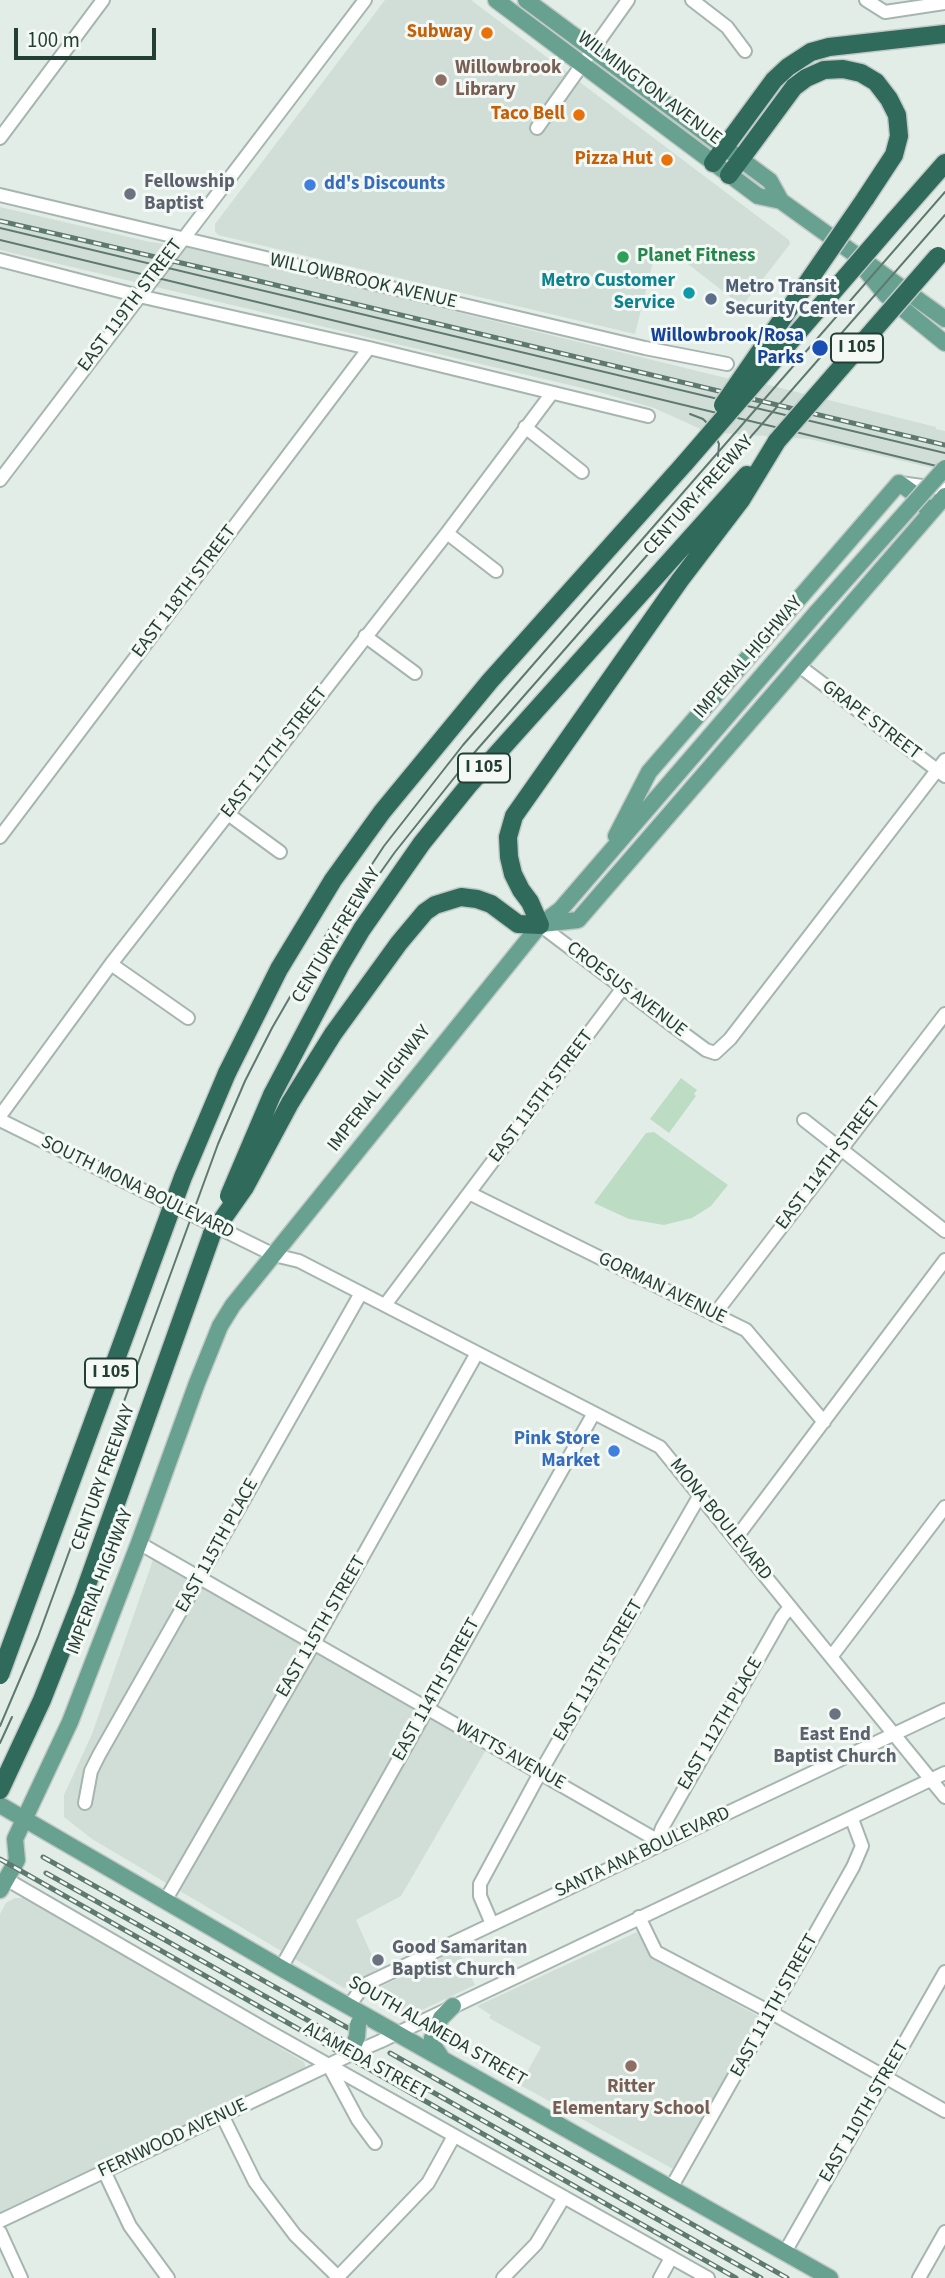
<!DOCTYPE html>
<html>
<head>
<meta charset="utf-8">
<style>
	body { margin:0 }
	#map { position:relative; width:945px; height:2278px; overflow:hidden; background:#e3ede8; font-family:"Source Sans 3",sans-serif }
	canvas { display:block }
	.scale { position:absolute; left:14px; top:28px; width:142px; height:32px; box-sizing:border-box; border:4px solid #233e35; border-top:0; padding-left:9px; font-size:21px; line-height:24px; white-space:nowrap; color:#233e35; -webkit-text-stroke:5px #f4f9f6; paint-order:stroke }
</style>
</head>
<body>
<div id="map">
<canvas width="945" height="2278"></canvas>
<div class="scale">100 m</div>
</div>
<script>
const ctx = document.querySelector('canvas').getContext('2d');
ctx.lineJoin = 'round';
function fill(path, color) { ctx.fillStyle = color; ctx.fill(path, 'evenodd'); }
const toPath = rows => new Path2D(rows.map(r => 'M' + r).join(''));
function stroke(path, color, width, dash) { ctx.strokeStyle = color; ctx.lineWidth = width; ctx.lineCap = dash ? 'butt' : 'round'; ctx.setLineDash(dash || []); ctx.stroke(path); }
function label(font, color, halo, rows, align = 'center') {
  ctx.font = font + ' "Source Sans 3",sans-serif'; ctx.lineWidth = 6; ctx.setLineDash([]); ctx.textBaseline = 'middle'; ctx.strokeStyle = halo; ctx.fillStyle = color; for (const [text, x, y, turn = 0] of rows) {
    ctx.save(); ctx.translate(x, y); ctx.rotate((+turn || 0) * Math.PI / 180); ctx.textAlign = isNaN(turn) ? turn : align; if (halo) ctx.strokeText(text, 0, 0); ctx.fillText(text, 0, 0); ctx.restore();
  }
}
fill(toPath([
	[385,0,471,0,789,240,790,244,742,306,684,261,655,254,635,334,218,235,215,231,215,224],
	[0,207,150,242,195,248,726,378,737,377,936,427,936,429,945,431,945,471,809,439,707,432,654,408,599,392,0,250],
	[153,1560,487,1748,401,1896,356,1920,378,1969,344,1988,92,1839,64,1817,64,1795,92,1734],
	[15,1898,26,1898,304,2062,306,2069,0,2215,0,1914,6,1903],
	[637,1932,651,1957,760,2017,673,2169,520,2085,541,2047,489,2018,491,2015,477,2006],
	[458,1950,475,1985,407,2017,376,1997,376,1992,382,1986]
]), '#d1ddd7');
fill(toPath([
	[681,1078,697,1090,694,1094,696,1096,669,1133,650,1119],
	[654,1132,728,1185,711,1206,692,1218,664,1225,629,1219,594,1203,646,1133]
]), '#bcddc4');
const minor = toPath([
	[692,0,727,27,745,51],
	[866,0,885,12,945,3],
	[537,128,628,0],
	[0,138,103,0],
	[0,195,645,348,727,364],
	[0,260,139,296,369,348,648,416],
	[525,427,582,472],
	[0,480,365,0],
	[900,483,945,489],
	[447,533,496,571],
	[365,636,415,673],
	[798,665,945,776],
	[228,814,280,852],
	[0,837,369,348],
	[540,925,672,1025,706,1050,715,1053,730,1039,945,760],
	[111,964,188,1018],
	[0,1116,111,964,447,533,552,393],
	[0,1120,274,1255,299,1261,660,1447,945,1797],
	[804,1120,945,1231],
	[469,1193,746,1330,824,1422],
	[385,1305,622,989],
	[714,1315,945,1014],
	[736,1538,945,1260],
	[139,1543,662,1843],
	[831,1657,945,1507],
	[85,1803,91,1771,99,1755,361,1293],
	[662,1843,659,1837,662,1828,782,1617,790,1607],
	[6,1879,268,2031,708,2278],
	[165,1901,314,1643,477,1353],
	[639,1917,656,1952,772,2013,945,2111],
	[492,1924,480,1896,480,1884,540,1773,700,1495],
	[281,1968,594,1413],
	[349,2006,364,1985,945,1710],
	[381,2041,945,1773],
	[329,2066,358,2120,375,2143],
	[222,2115,255,2182,295,2235,339,2278],
	[104,2171,130,2226,168,2278],
	[671,2188,853,1867,862,1846,852,1819],
	[0,2221,358,2051],
	[0,2232,21,2278],
	[785,2252,945,1972],
	[337,2278,428,2183,454,2136],
	[503,2278,536,2244,564,2197],
	[660,2278,671,2258],
	[919,2278,945,2232]
]);
const major = toPath([
	[496,0,758,196,781,201],
	[526,0,770,181,781,201,945,319],
	[862,266,886,295,945,343],
	[616,836,649,772,899,483,920,498,926,508],
	[542,924,578,920,945,496],
	[0,1805,281,1968,830,2278],
	[0,1890,17,1860,15,1839,70,1722,139,1543,197,1383,220,1326,233,1305,540,925,561,909,817,612],
	[441,2057,433,2045,432,2038,441,2018,453,2006]
]);
const highway = toPath([
	[713,163,774,80,788,67,811,52,829,47,945,34],
	[729,175,794,87,806,78,824,70,843,69,861,73,876,82,889,99,897,115,899,136,894,155,865,199],
	[894,221,945,163],
	[227,1073,279,969,333,880,382,812,490,681,685,463],
	[272,1095,340,966,362,929,422,843,468,786,747,475],
	[290,1103,333,1034,399,943,425,912,435,905,461,897,477,899,491,904,518,924,540,925,530,902,521,890,513,874,509,857,508,837,514,816,680,580,741,500,777,441],
	[0,1790,42,1700,83,1596,212,1234]
]);
stroke(minor, '#a6b5af', 16);
stroke(major, '#c1c9c6', 19);
stroke(highway, '#c1c9c6', 21);
stroke(minor, '#fff', 12);
stroke(major, '#68a190', 16);
stroke(highway, '#2f6a5b', 18);
stroke(toPath([
	[0,228,945,453],
	[0,240,945,468],
	[690,414,703,419,712,428,719,444,718,456],
	[311,979,356,907,395,852,474,753,945,215],
	[0,1726,38,1637,218,1144,245,1081,272,1028,328,931,384,846,463,745,945,192],
	[0,1743,12,1717]
]), '#5e7970', 2);
const rail = toPath([
	[0,221,246,278,945,445],
	[43,1857,348,2028],
	[0,1859,736,2278],
	[46,1873,341,2039],
	[390,2053,787,2278],
	[383,2064,761,2278]
]);
stroke(rail, '#5e7970', 5);
stroke(rail, '#f4f9f6', 2.5, [8]);
const minorBridge = toPath([
	[358,2051,381,2041]
]);
const majorBridge = toPath([
	[817,612,945,468],
	[351,2051,357,2037,358,2024]
]);
const highwayBridge = toPath([
	[723,405,865,199],
	[777,441,938,256],
	[685,463,894,221],
	[229,1196,272,1095],
	[212,1234,245,1187,290,1103],
	[0,1675,183,1177,227,1073]
]);
stroke(minorBridge, '#a6b5af', 16, []);
stroke(majorBridge, '#c1c9c6', 19, []);
stroke(highwayBridge, '#c1c9c6', 21, []);
stroke(minorBridge, '#fff', 12);
stroke(majorBridge, '#68a190', 16);
stroke(highwayBridge, '#2f6a5b', 18);
for (const [x, y, r, color] of [
	[487,33,7,"#e8710a"],
	[441,80,7,"#8d6e63"],
	[579,115,7,"#e8710a"],
	[667,160,7,"#e8710a"],
	[310,185,7,"#3f7fe0"],
	[130,194,7,"#6b7280"],
	[623,257,7,"#2e9e5b"],
	[689,293,7,"#0f9aa8"],
	[711,299,7,"#5c6f8a"],
	[820,348,9,"#1a4fb4"],
	[614,1451,7,"#3f7fe0"],
	[835,1714,7,"#6b7280"],
	[378,1960,7,"#6b7280"],
	[631,2066,7,"#8d6e63"]
]) { const dot = new Path2D(); dot.arc(x, y, r, 0, 2 * Math.PI); ctx.fillStyle = color; ctx.fill(dot); stroke(dot, '#f4f9f6', 2.5); }
for (const [x, y, w] of [
	[857,348,52],
	[484,768,52],
	[111,1373,52]
]) { const box = new Path2D(); box.roundRect(x - w / 2, y - 14.5, w, 29, 5); ctx.fillStyle = '#f4f9f6'; ctx.fill(box); stroke(box, '#233e35', 2); }
label('bold 18px', '#233e35', null, [
	["I 105",857,348],
	["I 105",484,768],
	["I 105",111,1373]
]);
label('bold 19px', '#c56008', '#f4f9f6', [
	["Subway",473,33],
	["Taco Bell",565,115],
	["Pizza Hut",653,160]
], 'right');
label('bold 19px', '#785e54', '#f4f9f6', [
	["Willowbrook",455,69],
	["Library",455,91],
	["Ritter",631,2088,"center"],
	["Elementary School",631,2110,"center"]
], 'left');
label('19px', '#233e35', '#f4f9f6', [
	["WILMINGTON AVENUE",649,89,37],
	["WILLOWBROOK AVENUE",363,282,13],
	["EAST 119TH STREET",131,306,-53],
	["CENTURY FREEWAY",699,496,-48],
	["EAST 118TH STREET",185,592,-53],
	["IMPERIAL HIGHWAY",749,658,-49],
	["GRAPE STREET",871,721,37],
	["EAST 117TH STREET",275,753,-52],
	["CENTURY FREEWAY",337,936,-59],
	["CROESUS AVENUE",626,990,37],
	["IMPERIAL HIGHWAY",380,1089,-52],
	["EAST 115TH STREET",542,1097,-53],
	["EAST 114TH STREET",829,1164,-53],
	["SOUTH MONA BOULEVARD",137,1188,26],
	["GORMAN AVENUE",662,1289,26],
	["CENTURY FREEWAY",104,1478,-70],
	["MONA BOULEVARD",720,1520,51],
	["EAST 115TH PLACE",218,1546,-61],
	["IMPERIAL HIGHWAY",101,1582,-69],
	["EAST 115TH STREET",322,1627,-60],
	["EAST 113TH STREET",599,1671,-60],
	["EAST 114TH STREET",437,1690,-61],
	["EAST 112TH PLACE",721,1724,-60],
	["WATTS AVENUE",510,1756,29],
	["SANTA ANA BOULEVARD",643,1853,-25],
	["EAST 111TH STREET",775,2006,-61],
	["SOUTH ALAMEDA STREET",437,2032,30],
	["ALAMEDA STREET",366,2062,29],
	["EAST 110TH STREET",865,2112,-60],
	["FERNWOOD AVENUE",173,2139,-25]
]);
label('bold 19px', '#5b616d', '#f4f9f6', [
	["Fellowship",144,183],
	["Baptist",144,205],
	["East End",835,1736,"center"],
	["Baptist Church",835,1758,"center"],
	["Good Samaritan",392,1949],
	["Baptist Church",392,1971]
], 'left');
label('bold 19px', '#366cbe', '#f4f9f6', [
	["dd's Discounts",324,185],
	["Pink Store",600,1440,"right"],
	["Market",600,1462,"right"]
], 'left');
label('bold 19px', '#27864d', '#f4f9f6', [
	["Planet Fitness",637,257]
], 'left');
label('bold 19px', '#0d838f', '#f4f9f6', [
	["Metro Customer",675,282],
	["Service",675,304]
], 'right');
label('bold 19px', '#4e5e75', '#f4f9f6', [
	["Metro Transit",725,288],
	["Security Center",725,310]
], 'left');
label('bold 19px', '#164399', '#f4f9f6', [
	["Willowbrook/Rosa",804,337],
	["Parks",804,359]
], 'right');
</script>
</body>
</html>
